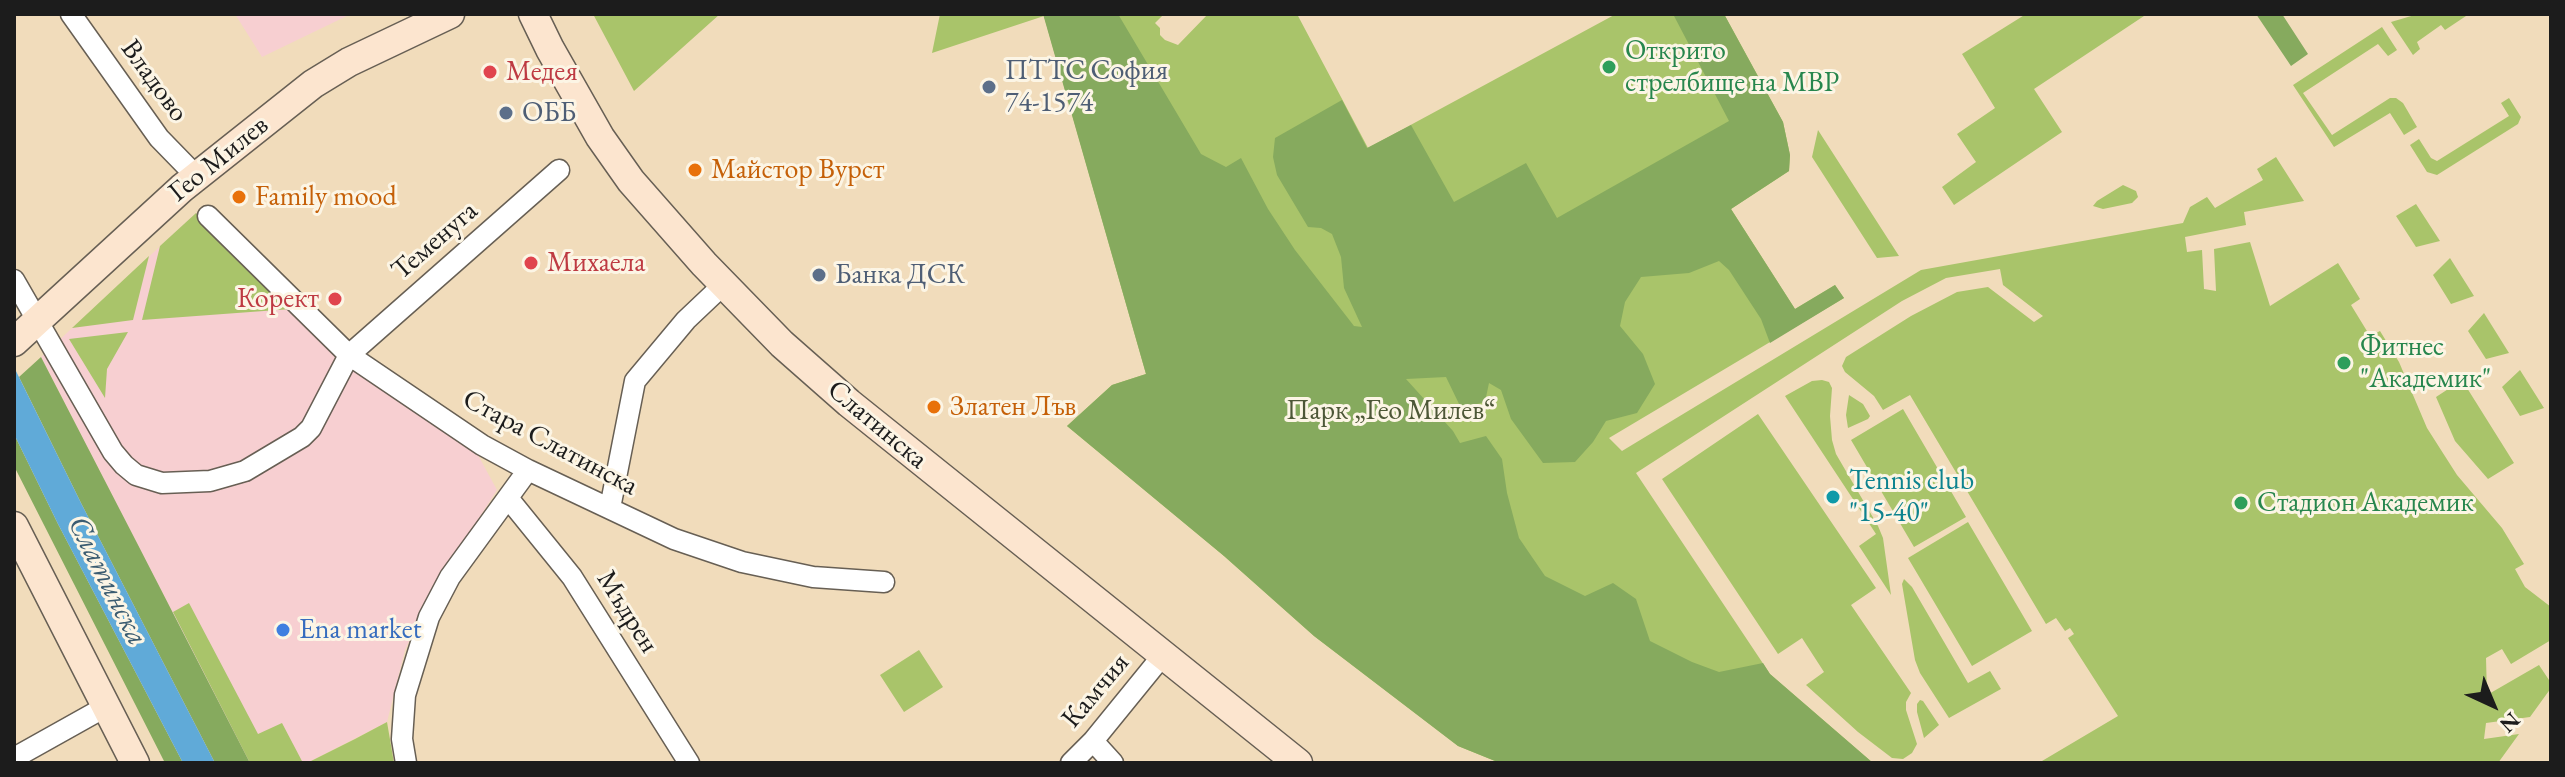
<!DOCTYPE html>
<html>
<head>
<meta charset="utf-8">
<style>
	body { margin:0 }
	#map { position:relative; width:2565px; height:777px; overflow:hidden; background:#f1dcbb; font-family:"EB Garamond",serif }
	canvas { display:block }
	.frame { position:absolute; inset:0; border:16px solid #1c1c1c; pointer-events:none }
	.north { position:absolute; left:2453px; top:665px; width:80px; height:80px; -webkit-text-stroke:6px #fcf5e5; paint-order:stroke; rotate:136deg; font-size:22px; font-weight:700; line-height:32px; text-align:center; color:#1c1c1c }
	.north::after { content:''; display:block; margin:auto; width:28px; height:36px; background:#1c1c1c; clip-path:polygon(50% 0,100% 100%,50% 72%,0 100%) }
</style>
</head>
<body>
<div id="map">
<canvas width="2565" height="777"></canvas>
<div class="frame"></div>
<div class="north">N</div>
</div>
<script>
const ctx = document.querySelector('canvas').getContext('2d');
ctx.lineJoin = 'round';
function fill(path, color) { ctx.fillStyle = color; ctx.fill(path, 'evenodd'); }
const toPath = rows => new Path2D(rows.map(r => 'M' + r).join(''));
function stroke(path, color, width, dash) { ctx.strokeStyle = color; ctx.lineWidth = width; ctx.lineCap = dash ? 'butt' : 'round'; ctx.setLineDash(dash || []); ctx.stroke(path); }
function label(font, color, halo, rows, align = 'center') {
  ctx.font = font + ' "EB Garamond",serif'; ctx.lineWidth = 6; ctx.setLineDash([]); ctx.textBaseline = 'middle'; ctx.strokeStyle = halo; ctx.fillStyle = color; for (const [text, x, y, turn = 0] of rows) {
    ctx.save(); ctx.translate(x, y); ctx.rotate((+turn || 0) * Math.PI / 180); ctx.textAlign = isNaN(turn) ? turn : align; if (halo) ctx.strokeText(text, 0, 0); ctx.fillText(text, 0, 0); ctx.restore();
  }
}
fill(toPath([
	[235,14,351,14,262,57],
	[196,213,347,366,472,444,497,490,432,592,405,650,387,722,307,763,250,763,41,357]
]), '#f7cfd1');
fill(toPath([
	[593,14,720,14,634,91],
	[940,14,1164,14,1155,23,1160,28,1160,35,1165,40,1178,45,1208,14,1297,14,1368,148,1616,14,1724,14,1783,122,1790,155,1789,171,1731,209,1795,309,1835,285,1844,298,1609,438,1622,451,1921,270,2183,223,2190,207,2207,197,2215,208,2263,180,2257,169,2276,157,2304,201,2244,212,2246,225,2185,237,2187,252,2202,250,2204,289,2216,291,2214,249,2250,242,2270,306,2338,263,2360,299,2351,305,2370,336,2380,331,2399,362,2427,428,2441,450,2457,475,2502,528,2524,564,2515,569,2525,587,2551,607,2551,640,2511,664,2502,649,2486,658,2487,695,2539,665,2551,683,2551,688,2530,717,2486,723,2484,739,2519,734,2498,763,2044,763,2042,761,2118,716,2068,638,2074,634,2070,628,2065,631,2056,618,2046,624,1910,395,1883,410,1874,396,1845,372,1842,366,1846,357,1911,316,1957,292,1988,287,2034,322,2043,316,2003,285,2000,269,1946,278,1902,301,1636,473,1770,674,1873,763,1500,763,1458,746,1314,636,1224,556,1067,426,1112,385,1146,374,1044,16,932,53],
	[2026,14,2147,14,2034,89,2062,132,1954,205,1942,187,1976,162,1957,134,1995,108,1962,54],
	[2418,14,2469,14,2445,30,2441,25,2417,42,2420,49,2413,55,2391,22],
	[2382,27,2397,50,2388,56,2378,44,2303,93,2332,135,2390,98,2396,98,2403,103,2417,127,2404,135,2390,113,2334,147,2293,85],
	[2509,98,2521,117,2518,124,2437,175,2427,172,2410,145,2419,139,2431,158,2437,161,2509,116,2501,103],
	[1818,130,1899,256,1877,258,1812,157],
	[2123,185,2136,191,2138,197,2132,203,2103,209,2093,206,2097,201],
	[2416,204,2440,241,2416,247,2396,216],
	[196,213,291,309,142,320,160,246],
	[149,256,133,320,72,328],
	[2450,258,2474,296,2451,304,2433,275],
	[2484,313,2509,353,2486,359,2468,331],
	[128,332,107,369,105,398,69,339],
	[2520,370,2544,408,2520,416,2502,387],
	[1822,380,1829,382,1832,388,1830,416,1832,440,1836,454,1878,526,1883,538,1891,595,1859,546,1876,534,1785,396,1812,381],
	[2462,380,2514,463,2488,479,2455,441,2436,397],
	[1849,395,1863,404,1870,416,1868,419,1848,428,1846,415],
	[1903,409,1966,517,1914,547,1851,440],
	[1758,414,1876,588,1851,605,1911,693,1906,702,1906,710,1917,744,1912,753,1903,759,1892,758,1858,732,1806,685,1824,672,1802,638,1778,654,1662,479],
	[1968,522,2032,631,1972,666,1908,558],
	[1904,579,1912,587,1968,683,1990,671,2001,689,1949,718,1920,673,1915,660,1902,584],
	[189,603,258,734,282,723,303,763,250,763,173,612],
	[919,650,943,687,904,712,880,675],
	[1920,700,1923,701,1939,725,1924,738,1917,712,1917,704],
	[387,722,394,763,307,763,355,739]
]), '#a9c46a');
fill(toPath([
	[1043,14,1118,14,1201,154,1226,167,1241,158,1268,209,1295,250,1354,326,1362,327,1344,288,1341,257,1332,234,1321,228,1308,227,1277,175,1273,157,1275,138,1342,100,1367,148,1411,125,1454,202,1526,163,1557,218,1729,121,1673,14,1724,14,1783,122,1790,155,1789,171,1731,209,1795,309,1835,285,1844,298,1770,343,1761,319,1729,270,1719,261,1689,273,1641,277,1625,302,1620,326,1643,354,1655,384,1637,413,1606,421,1593,442,1575,462,1543,463,1511,419,1501,390,1489,383,1485,402,1461,408,1446,377,1406,379,1453,431,1460,443,1486,436,1502,459,1507,493,1519,538,1545,576,1585,596,1613,583,1636,599,1650,641,1692,662,1719,672,1763,663,1770,674,1873,763,1500,763,1458,746,1314,636,1224,556,1067,426,1112,385,1146,374],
	[2256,14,2282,14,2308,54,2291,66],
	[41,357,136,541,250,763,215,763,81,503,19,377],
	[14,434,58,524,183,763,165,763,14,466]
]), '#86aa5e');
fill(toPath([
	[14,367,81,503,215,763,183,763,58,524,14,434]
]), '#60aad8');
const street = toPath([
	[71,14,159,138,196,176],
	[208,216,349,355,482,445,528,470,674,539,742,562,813,577,884,582],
	[14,280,113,452,124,465,136,475,162,483,210,481,245,471,302,437,311,428,349,355,559,170],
	[508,498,572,577,689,763],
	[610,508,635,381,686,320,723,285],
	[1093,741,1113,763],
	[14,758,107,706],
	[406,763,402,739,405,695,429,617,450,577,528,470],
	[1071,763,1093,741,1163,655]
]);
const secondary = toPath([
	[533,14,550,49,600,137,631,181,704,264,782,344,849,403,1298,763],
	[14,342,182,188,313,84,349,62,450,14],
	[14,526,135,763]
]);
stroke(street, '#675f54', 23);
stroke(secondary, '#675f54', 31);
stroke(street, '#fff', 20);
stroke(secondary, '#fce5cf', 28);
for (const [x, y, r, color] of [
	[1609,67,8,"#2e9e5b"],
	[490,72,8,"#e0444e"],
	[989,87,8,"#5c6f8a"],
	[506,113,8,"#5c6f8a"],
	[695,170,8,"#e8710a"],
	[239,197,8,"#e8710a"],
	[531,263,8,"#e0444e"],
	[819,275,8,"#5c6f8a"],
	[335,299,8,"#e0444e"],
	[2344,363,8,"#2e9e5b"],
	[934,407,8,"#e8710a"],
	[1833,497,8,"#0f9aa8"],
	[2241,503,8,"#2e9e5b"],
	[283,630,8,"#3f7fe0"]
]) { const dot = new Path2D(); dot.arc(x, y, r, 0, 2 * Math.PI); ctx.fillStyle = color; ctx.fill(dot); stroke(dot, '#fcf5e5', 3); }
label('28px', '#27864d', '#fcf5e5', [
	["Открито",1625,51],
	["стрелбище на МВР",1625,83],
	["Фитнес",2360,347],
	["\"Академик\"",2360,379],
	["Стадион Академик",2257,503]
], 'left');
label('28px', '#4e5e75', '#fcf5e5', [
	["ПТТС София",1005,71],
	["74-1574",1005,103],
	["ОББ",522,113],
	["Банка ДСК",835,275]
], 'left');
label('28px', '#be3a42', '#fcf5e5', [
	["Медея",506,72],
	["Михаела",547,263],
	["Корект",319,299,"right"]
], 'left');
label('28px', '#1c1c1c', '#fcf5e5', [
	["Владово",154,81,54],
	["Гео Милев",219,159,-39],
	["Теменуга",435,241,-41],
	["Слатинска",877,425,40],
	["Стара Слатинска",550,443,28],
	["Мъдрен",627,612,58],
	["Камчия",1096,691,-50]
]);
label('28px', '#c56008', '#fcf5e5', [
	["Майстор Вурст",711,170],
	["Family mood",255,197],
	["Златен Лъв",950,407]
], 'left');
label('28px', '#4d5737', '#fcf5e5', [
	["Парк „Гео Милев“",1391,411]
]);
label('28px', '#0d838f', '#fcf5e5', [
	["Tennis club",1849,481],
	["\"15-40\"",1849,513]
], 'left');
label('28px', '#366cbe', '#fcf5e5', [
	["Ena market",299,630]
], 'left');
label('italic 30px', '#3b5c71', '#fcf5e5', [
	["Слатинска",107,581,63]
]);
</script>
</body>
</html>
